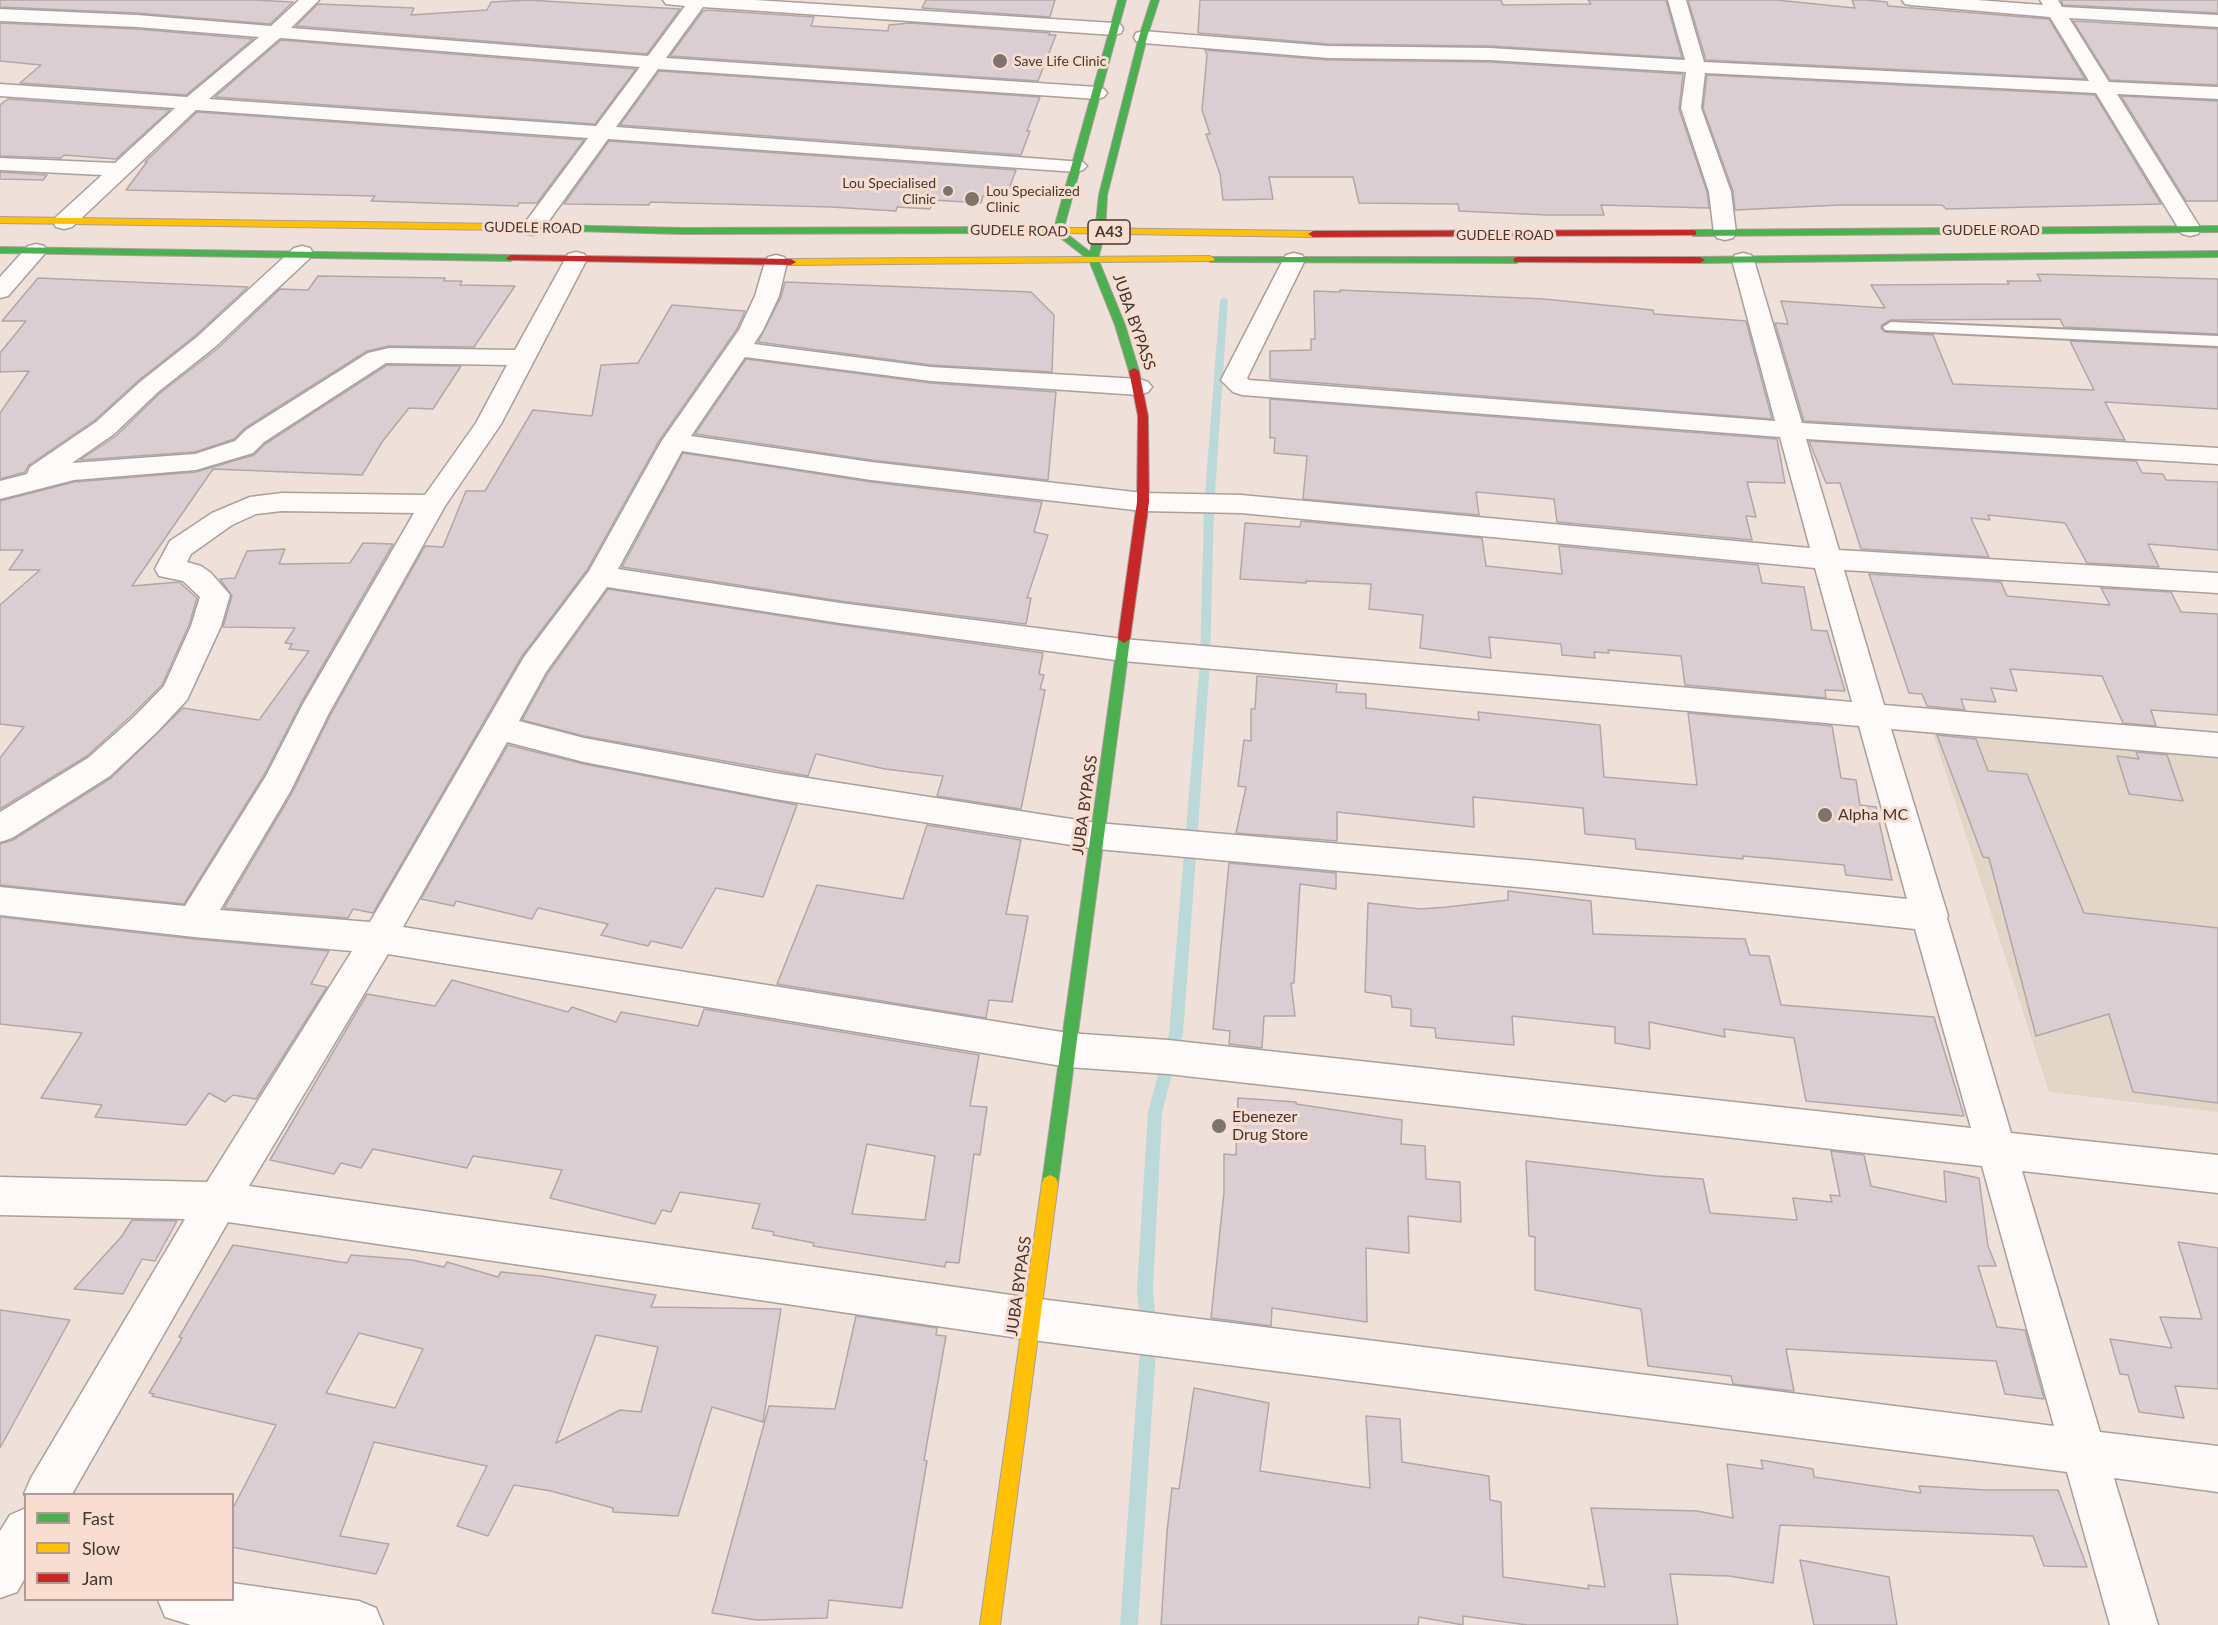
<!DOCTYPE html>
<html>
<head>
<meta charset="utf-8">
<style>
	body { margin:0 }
	#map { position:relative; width:2218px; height:1625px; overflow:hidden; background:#efe0d9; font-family:Lato,sans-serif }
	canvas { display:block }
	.legend { position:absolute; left:24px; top:1493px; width:210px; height:108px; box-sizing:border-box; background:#f8ddd0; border:2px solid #af9b91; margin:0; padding:8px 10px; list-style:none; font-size:18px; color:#423833 }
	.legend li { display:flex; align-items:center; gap:12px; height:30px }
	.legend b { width:30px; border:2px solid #af9b91 }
</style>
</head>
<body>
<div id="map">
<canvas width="2218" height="1625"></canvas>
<ul class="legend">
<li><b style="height:8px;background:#4caf50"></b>Fast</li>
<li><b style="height:8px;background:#ffc107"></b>Slow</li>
<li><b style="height:8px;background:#c62828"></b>Jam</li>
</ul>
</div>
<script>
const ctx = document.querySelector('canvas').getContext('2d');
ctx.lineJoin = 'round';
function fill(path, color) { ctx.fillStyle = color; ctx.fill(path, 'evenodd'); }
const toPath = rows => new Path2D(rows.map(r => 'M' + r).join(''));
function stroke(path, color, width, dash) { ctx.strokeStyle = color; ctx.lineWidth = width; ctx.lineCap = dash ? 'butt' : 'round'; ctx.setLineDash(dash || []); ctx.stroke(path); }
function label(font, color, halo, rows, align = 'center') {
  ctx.font = font + ' Lato,sans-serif'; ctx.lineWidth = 6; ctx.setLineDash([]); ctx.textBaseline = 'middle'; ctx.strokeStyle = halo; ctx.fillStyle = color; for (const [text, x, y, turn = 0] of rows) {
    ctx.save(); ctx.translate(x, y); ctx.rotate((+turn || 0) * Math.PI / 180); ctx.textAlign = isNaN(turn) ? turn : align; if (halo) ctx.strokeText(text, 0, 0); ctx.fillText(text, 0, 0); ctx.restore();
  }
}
fill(toPath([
	[1927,715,2218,742,2218,1112,2049,1092]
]), '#e3d5c8');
fill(toPath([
	[1224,297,1228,300,1214,508,1210,662,1183,1034,1162,1112,1153,1289,1157,1334,1138,1625,1120,1625,1141,1334,1137,1289,1148,1112,1169,1034,1200,662,1204,508,1220,300,1224,297]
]), '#bbd9d9');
const building = toPath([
	[0,0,254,0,293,2,270,24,137,13,0,7,0,0],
	[527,0,680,9,647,54,296,26,318,4,414,8,411,15,487,10,491,2,527,0],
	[926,0,1055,0,1050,17,922,8,926,0],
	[1200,0,1501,0,1503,5,1591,4,1588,0,1666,0,1682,58,1490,46,1328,44,1198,33,1200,0],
	[1688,0,1776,0,1855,8,1852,0,1866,0,1887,2,1888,6,2049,19,2085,79,1706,60,1688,0],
	[2061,0,2218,0,2218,13,2063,5,2061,0],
	[708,10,814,17,811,26,888,31,889,25,910,23,1050,33,1049,35,1056,35,1038,81,670,56,703,11,708,10],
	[2073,21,2218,29,2218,85,2110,80,2073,21],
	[0,23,137,29,253,39,186,95,20,83,41,65,0,61,0,23],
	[281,40,636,69,595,124,215,97,281,40],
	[1205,50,1328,60,1490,62,1683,74,1679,109,1707,192,1709,208,1601,205,1604,215,1547,215,1459,211,1458,204,1359,203,1353,177,1269,177,1273,199,1223,200,1220,174,1206,134,1210,134,1202,110,1207,55,1205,50],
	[659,71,1040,97,1027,131,1030,131,1021,155,620,125,659,71],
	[1707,75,2095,95,2161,204,1946,209,1942,205,1840,205,1735,210,1733,191,1703,108,1707,75],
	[2121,96,2218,101,2218,201,2186,201,2121,96],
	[8,99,170,110,116,159,64,155,61,158,0,156,0,105,8,99],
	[197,112,584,140,537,203,519,203,518,206,371,201,375,196,126,190,147,162,145,162,197,112],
	[609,141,1016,170,1006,197,983,196,981,203,933,200,930,209,897,207,896,211,831,207,650,202,649,205,564,204,609,141],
	[0,172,47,175,43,180,0,179,0,172],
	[2037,274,2218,279,2218,334,2064,327,2060,319,1891,320,1882,325,1881,328,1885,332,1933,335,1953,384,2094,390,2070,341,2218,348,2218,409,2105,402,2125,440,1804,421,1775,323,1788,324,1781,301,1885,308,1871,285,2009,284,2007,281,2041,281,2037,274],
	[318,276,445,278,444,281,462,281,460,285,515,286,474,347,389,346,367,351,245,428,234,439,195,452,80,460,116,436,159,394,217,349,280,289,308,290,318,276],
	[38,278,248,287,196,335,139,380,95,420,29,465,25,472,0,479,0,413,29,371,0,372,0,353,26,321,2,321,38,278],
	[785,282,1031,292,1054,315,1052,372,931,365,758,342,781,297,785,282],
	[1340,290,1544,299,1653,310,1654,314,1746,321,1772,419,1270,379,1270,351,1311,350,1311,339,1315,339,1314,291,1340,292,1340,290],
	[672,305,745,311,737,329,659,441,587,570,522,656,373,913,353,909,348,918,224,908,292,793,331,714,425,546,443,547,466,491,485,491,533,410,592,416,601,365,638,363,672,305],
	[746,359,931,383,1056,392,1048,480,871,460,695,434,746,359],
	[387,365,461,366,433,409,409,408,382,442,362,475,213,469,132,586,179,582,197,598,189,625,162,685,132,715,87,756,0,809,0,758,24,727,0,724,0,605,40,570,9,570,23,550,0,550,0,501,74,482,196,472,254,455,265,444,387,365],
	[1270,399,1777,439,1785,483,1747,482,1756,517,1746,516,1752,540,1557,522,1554,499,1476,492,1479,515,1303,499,1307,456,1274,453,1275,438,1270,438,1270,399],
	[1809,441,2136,461,2142,473,2163,474,2166,480,2218,482,2218,550,2148,544,2159,567,2087,563,2065,523,1988,515,1990,520,1971,518,1989,557,1861,549,1840,483,1826,483,1809,441],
	[683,453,871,482,1042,502,1034,532,1048,535,1027,598,1031,598,1026,624,840,601,622,567,683,453],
	[1301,521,1482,538,1486,566,1562,574,1559,546,1758,565,1762,583,1804,587,1812,630,1827,631,1845,691,1825,690,1826,698,1685,685,1681,656,1608,650,1609,653,1594,652,1595,658,1562,655,1561,644,1489,637,1491,658,1420,648,1423,615,1369,609,1371,584,1306,581,1306,583,1240,579,1245,523,1300,527,1301,521],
	[363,543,393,544,301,703,264,775,184,904,0,885,0,844,13,840,111,778,183,708,259,720,309,651,289,649,292,644,285,643,295,628,223,627,232,596,220,579,235,578,247,551,285,549,279,564,350,563,363,543],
	[1869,574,2001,582,2007,596,2110,605,2101,588,2171,592,2181,612,2218,614,2218,715,2151,710,2156,726,2123,723,2102,676,2010,669,2017,691,1991,688,1996,702,1961,699,1965,710,1927,706,1922,694,1909,693,1869,574],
	[608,589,840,625,1043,653,1039,674,1044,675,1040,689,1045,690,1021,809,937,796,943,776,885,769,816,754,808,776,584,736,522,720,548,673,608,589],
	[1257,676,1337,684,1336,692,1366,694,1366,708,1479,720,1478,712,1600,725,1604,777,1697,785,1688,713,1832,726,1841,778,1856,780,1860,805,1876,807,1892,880,1846,875,1844,865,1743,856,1743,859,1636,849,1635,839,1585,834,1583,808,1473,797,1474,827,1337,812,1337,841,1236,833,1246,787,1238,786,1244,740,1251,741,1251,709,1255,709,1257,676],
	[1937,735,1976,739,1988,771,2027,774,2084,913,2218,928,2218,1103,2133,1092,2109,1014,2036,1036,1989,858,1983,857,1937,735],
	[508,745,584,764,797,805,763,897,716,888,682,948,651,941,648,946,601,935,608,924,538,908,532,919,456,901,454,906,421,899,508,745],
	[2136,752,2167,755,2183,801,2129,794,2117,756,2139,759,2136,752],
	[927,825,1021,840,1006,914,1028,916,1012,1002,989,1000,986,1018,777,984,817,885,903,899,927,825],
	[1229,863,1336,873,1336,889,1300,884,1294,983,1291,983,1295,1016,1264,1016,1262,1048,1229,1044,1230,1031,1213,1029,1229,863],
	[1508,891,1591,901,1593,934,1745,939,1750,955,1769,956,1781,1005,1934,1017,1964,1116,1806,1101,1794,1038,1724,1029,1725,1037,1649,1022,1650,1049,1615,1043,1615,1027,1512,1016,1514,1045,1436,1038,1435,1028,1411,1026,1411,1009,1392,1007,1391,996,1365,992,1368,903,1420,909,1447,907,1508,900,1508,891],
	[0,917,194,939,329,951,311,984,327,987,256,1099,233,1095,225,1102,209,1093,186,1125,95,1117,102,1105,41,1098,82,1033,0,1024,0,917],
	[452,980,568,1012,572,1007,616,1022,621,1012,698,1026,704,1009,979,1055,970,1106,987,1107,980,1155,974,1154,959,1263,946,1262,945,1267,813,1246,814,1243,773,1235,774,1232,752,1228,760,1204,680,1192,671,1212,662,1210,655,1224,550,1198,562,1170,473,1156,467,1168,373,1149,361,1168,341,1163,334,1174,270,1160,367,994,435,1006,452,980],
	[867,1144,935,1156,925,1220,852,1214,867,1144],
	[1238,1098,1296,1102,1296,1104,1402,1120,1401,1144,1425,1146,1426,1179,1460,1182,1461,1222,1408,1216,1409,1253,1366,1248,1367,1322,1272,1308,1271,1326,1211,1318,1224,1192,1224,1154,1236,1155,1238,1098],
	[1831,1151,1864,1155,1871,1186,1946,1202,1944,1171,1979,1178,1988,1246,1996,1266,1978,1266,1997,1327,2025,1330,2044,1399,2005,1394,1996,1361,1786,1349,1794,1391,1733,1384,1731,1376,1648,1366,1641,1309,1535,1290,1535,1237,1529,1236,1526,1161,1657,1176,1703,1179,1710,1213,1797,1220,1793,1198,1832,1202,1830,1195,1840,1196,1831,1151],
	[132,1220,177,1221,155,1261,142,1259,123,1294,74,1289,122,1236,132,1220],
	[2178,1242,2218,1248,2218,1389,2175,1386,2184,1418,2139,1412,2128,1375,2120,1374,2110,1339,2172,1348,2160,1317,2202,1319,2178,1242],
	[233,1245,347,1263,351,1255,412,1260,444,1267,447,1262,498,1277,501,1272,541,1276,656,1295,651,1307,781,1309,763,1422,712,1407,678,1516,613,1512,613,1508,551,1491,514,1485,488,1536,457,1526,487,1466,374,1442,340,1536,389,1544,376,1574,232,1547,232,1510,276,1425,152,1396,154,1394,149,1393,182,1338,179,1337,233,1245],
	[359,1333,423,1349,395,1408,326,1393,359,1333],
	[596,1335,658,1347,641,1412,620,1410,556,1443,596,1335],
	[0,1310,70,1320,0,1448,0,1310],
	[856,1316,937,1328,936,1335,946,1336,924,1460,927,1461,902,1608,829,1600,827,1618,757,1620,712,1613,769,1406,835,1409,856,1316],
	[1194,1388,1269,1403,1260,1471,1370,1488,1366,1416,1400,1419,1402,1462,1489,1476,1490,1500,1501,1502,1503,1577,1589,1589,1588,1585,1605,1587,1591,1508,1697,1511,1733,1518,1727,1464,1763,1469,1761,1460,1813,1469,1814,1477,1921,1493,1919,1486,1985,1490,2058,1490,2087,1567,2044,1566,2033,1536,1780,1525,1773,1583,1729,1576,1670,1574,1678,1625,1527,1625,1463,1616,1463,1625,1419,1617,1418,1625,1161,1625,1167,1532,1172,1488,1179,1489,1194,1388],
	[1800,1560,1889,1577,1897,1625,1814,1625,1800,1560]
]);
fill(building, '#daced2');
stroke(building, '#b1a7a8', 1.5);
const lane = toPath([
	[1891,322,2218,336,2218,346,1885,330,1883,327,1891,322]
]);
const street = toPath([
	[299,0,319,0,291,28,648,56,685,6,666,4,663,0,755,0,1114,23,1121,25,1123,29,1121,33,1114,35,703,7,666,58,1097,87,1104,89,1107,93,1104,97,1097,99,658,69,616,127,1083,162,1087,166,1083,170,1076,172,608,139,540,233,532,235,524,233,521,228,588,138,196,110,72,227,64,229,56,227,53,222,56,217,102,175,0,170,0,158,115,163,175,108,0,96,0,84,187,97,259,37,137,27,0,21,0,9,137,15,271,26,299,0],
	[280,38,640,67,596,126,209,99,280,38],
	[1668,0,1686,0,1704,62,2089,81,2050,17,1911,5,1905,4,1902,0,1977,0,2043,5,2040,0,2058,0,2062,7,2218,15,2218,27,2069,18,2109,82,2218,87,2218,99,2117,94,2201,229,2198,234,2190,236,2182,234,2096,93,1705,73,1701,108,1731,192,1736,233,1733,238,1725,240,1717,238,1714,233,1709,192,1681,108,1686,72,1490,60,1328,58,1143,43,1136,41,1134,37,1136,33,1143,31,1328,46,1490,48,1685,60,1668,0],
	[36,244,44,246,47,251,8,296,0,298,0,277,28,246,36,244],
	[302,246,310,248,313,253,310,258,215,347,158,392,114,434,72,463,195,454,235,441,246,430,368,353,389,348,515,350,568,254,576,252,584,254,587,259,501,424,445,506,329,713,290,792,220,910,370,922,524,657,589,571,661,442,739,330,755,296,765,262,768,257,776,255,784,257,787,262,779,296,763,330,754,344,931,367,1139,379,1148,382,1152,387,1148,392,1139,395,931,381,745,357,691,436,871,462,1143,493,1241,495,1810,548,1780,437,1242,395,1233,392,1221,380,1283,260,1286,255,1294,253,1302,255,1305,260,1247,378,1249,380,1775,421,1732,260,1735,255,1743,253,1751,255,1754,260,1802,423,2218,448,2218,464,1806,439,1839,550,2218,573,2218,593,1844,570,1884,705,2218,733,2218,757,1891,729,1948,916,1947,918,2011,1133,2218,1155,2218,1193,2022,1171,2100,1432,2218,1446,2218,1492,2114,1478,2158,1625,2110,1625,2067,1472,1032,1340,228,1222,72,1494,26,1494,26,1497,24,1494,31,1478,185,1219,0,1215,0,1177,207,1182,352,951,194,937,0,915,0,887,185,906,266,776,303,704,414,513,282,511,256,514,232,525,191,554,187,562,201,566,211,573,230,595,221,626,187,700,156,733,110,776,12,838,0,842,0,812,88,758,134,717,164,686,191,626,200,597,183,581,159,576,155,569,170,541,212,513,250,497,282,493,425,495,476,423,507,365,386,363,264,442,253,453,196,470,74,480,0,499,0,481,27,474,30,467,96,422,140,382,197,337,294,248,302,246],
	[682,451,871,480,1143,511,1241,513,1815,568,1852,702,1123,639,840,603,618,569,682,451],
	[607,587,840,623,1123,661,1859,726,1907,899,1539,861,1097,823,775,773,584,738,519,721,546,672,607,587],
	[507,742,584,762,775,799,1097,849,1539,889,1915,929,1971,1128,1168,1040,1068,1033,403,927,507,742],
	[388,954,1068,1067,1168,1074,1982,1166,2054,1426,1032,1298,249,1186,388,954],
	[26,1508,26,1576,17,1592,0,1598,0,1531,10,1515,26,1508],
	[232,1583,359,1601,376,1608,383,1625,191,1625,165,1617,158,1600,232,1600,232,1583]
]);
const fast = toPath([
	[1118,0,1126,0,1063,231,1090,252,1095,232,1099,195,1139,37,1151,0,1159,0,1147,37,1107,195,1105,232,1098,259,1125,325,1139,371,1134,374,1129,371,1115,325,1089,260,1053,232,1118,0],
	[505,224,683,228,1003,227,1008,230,1003,233,683,234,502,229,500,227,505,224],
	[2218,226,2218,232,1693,236,1688,233,1693,230,2218,226],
	[0,247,511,255,516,258,511,261,0,253,0,247],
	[2218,251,2218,257,1700,263,1695,260,1700,257,2218,251],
	[1207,257,1517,257,1522,260,1517,263,1210,262,1205,259,1207,257],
	[1124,635,1130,639,1058,1183,1056,1188,1050,1191,1044,1188,1042,1183,1118,639,1124,635]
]);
const slow = toPath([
	[0,217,505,224,510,227,505,230,0,223,0,217],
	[1003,227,1313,231,1318,234,1313,237,1000,232,1000,228,1003,227],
	[1210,256,1215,259,1213,261,791,265,786,262,791,259,1210,256],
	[1050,1175,1056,1178,1058,1183,1000,1625,980,1625,1042,1183,1044,1178,1050,1175]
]);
const jam = toPath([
	[1693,230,1696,231,1696,235,1313,237,1308,234,1313,231,1693,230],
	[511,255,791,259,796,262,791,265,508,260,506,258,511,255],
	[1517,257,1700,257,1705,260,1700,263,1514,262,1514,258,1517,257],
	[1134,368,1139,371,1148,416,1149,502,1130,639,1124,643,1118,639,1137,502,1138,416,1129,371,1134,368]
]);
stroke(lane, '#aa9f99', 4);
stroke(street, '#aa9f99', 3);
stroke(fast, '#aa9f99', 2);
stroke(slow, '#aa9f99', 2);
stroke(jam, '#aa9f99', 2);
fill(lane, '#fdfaf9');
fill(street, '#fdfaf9');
fill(fast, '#4caf50');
fill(slow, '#ffc107');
fill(jam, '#c62828');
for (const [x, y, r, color] of [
	[1000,61,8,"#7f736d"],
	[948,191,6,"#7f736d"],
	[972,199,8,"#7f736d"],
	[1825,815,8,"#7f736d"],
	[1219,1126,8,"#7f736d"]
]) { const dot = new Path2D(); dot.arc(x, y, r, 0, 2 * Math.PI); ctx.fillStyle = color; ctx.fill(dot); stroke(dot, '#f8ddd0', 2); }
label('14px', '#423833', '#f8ddd0', [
	["Save Life Clinic",1014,61],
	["Lou Specialised",936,183,"right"],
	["Clinic",936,199,"right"],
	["Lou Specialized",986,191],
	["Clinic",986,207]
], 'left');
label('14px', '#423833', '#f8ddd0', [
	["GUDELE ROAD",533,228,1],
	["GUDELE ROAD",1991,230],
	["GUDELE ROAD",1019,231,1],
	["GUDELE ROAD",1505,235]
]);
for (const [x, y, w] of [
	[1109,232,42]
]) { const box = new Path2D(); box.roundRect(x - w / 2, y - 12, w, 24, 4.5); ctx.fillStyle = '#f8ddd0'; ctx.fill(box); stroke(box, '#423833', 1.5); }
label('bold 15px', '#423833', null, [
	["A43",1109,232]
]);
label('16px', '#423833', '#f8ddd0', [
	["JUBA BYPASS",1134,322,71],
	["JUBA BYPASS",1085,805,-82],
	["JUBA BYPASS",1019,1286,-82]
]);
label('16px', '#423833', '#f8ddd0', [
	["Alpha MC",1838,815],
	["Ebenezer",1232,1117],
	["Drug Store",1232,1135]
], 'left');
</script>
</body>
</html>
